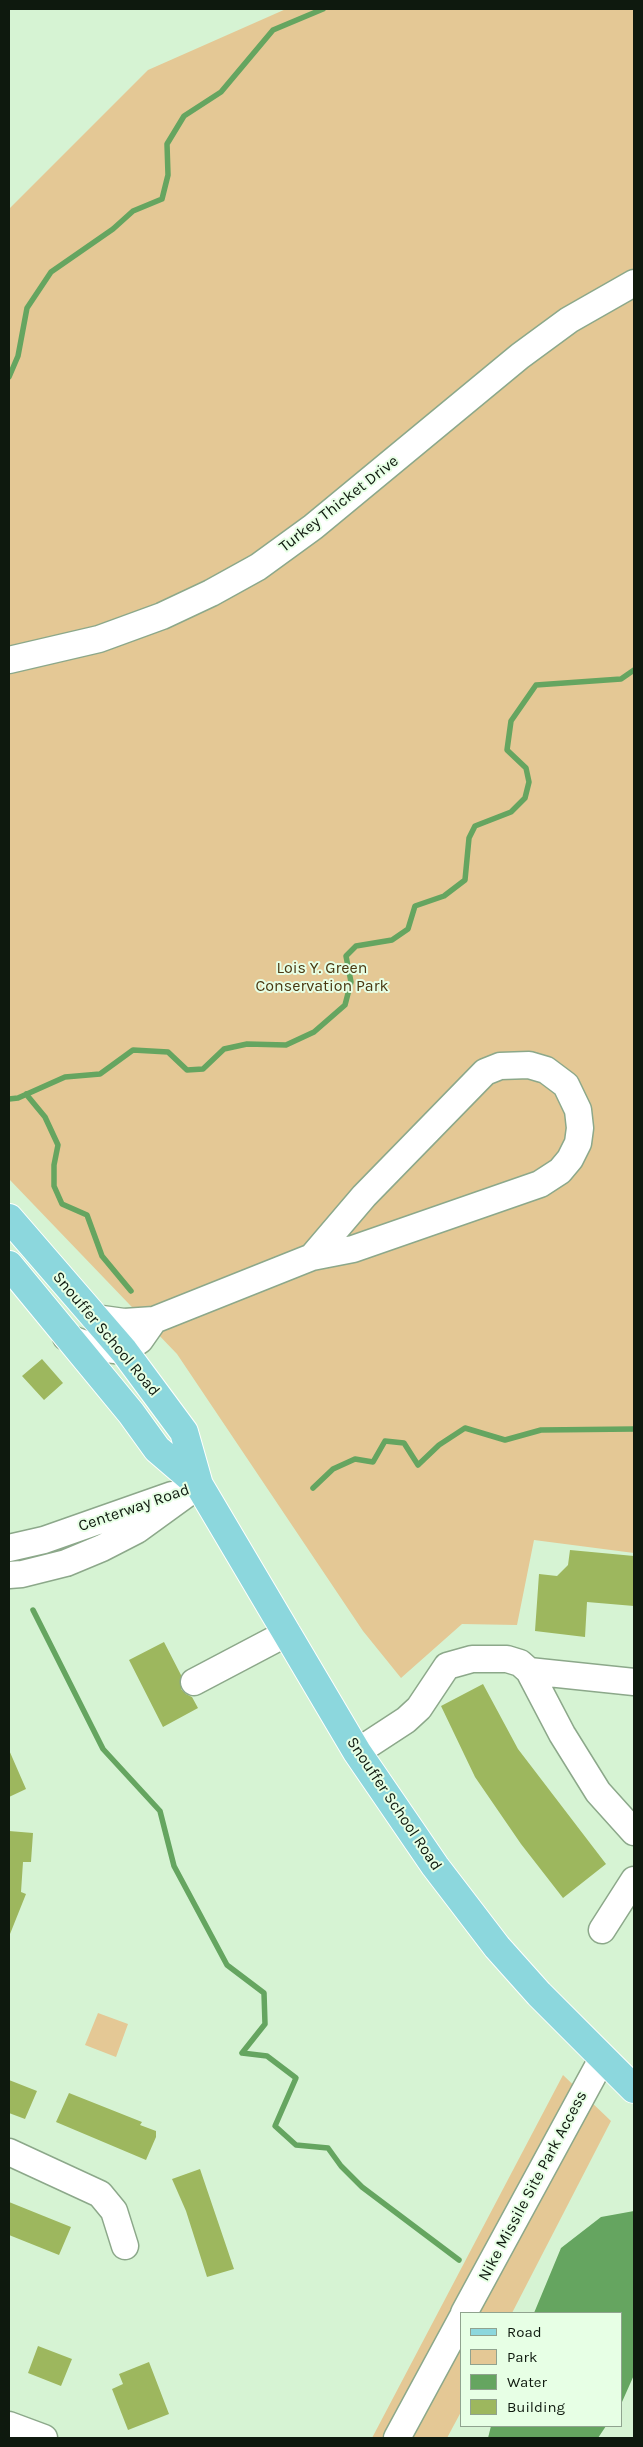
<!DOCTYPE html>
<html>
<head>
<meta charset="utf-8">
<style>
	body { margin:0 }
	#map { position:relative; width:643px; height:2447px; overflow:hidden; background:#d6f3d3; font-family:Karla,sans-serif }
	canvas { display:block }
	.frame { position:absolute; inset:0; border:10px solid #0e190e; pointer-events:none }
	.legend { position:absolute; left:460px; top:2312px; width:162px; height:115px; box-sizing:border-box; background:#e7ffe5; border:1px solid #90a38f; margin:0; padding:6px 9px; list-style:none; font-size:15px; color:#0e190e }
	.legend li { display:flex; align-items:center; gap:10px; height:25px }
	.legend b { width:25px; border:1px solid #90a38f }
</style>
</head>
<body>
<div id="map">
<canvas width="643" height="2447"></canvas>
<div class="frame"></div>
<ul class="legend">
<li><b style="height:6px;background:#8cd7dd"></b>Road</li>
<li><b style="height:14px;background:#e4c895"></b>Park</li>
<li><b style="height:14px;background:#65a560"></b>Water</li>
<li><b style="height:14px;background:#9db75e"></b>Building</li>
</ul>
</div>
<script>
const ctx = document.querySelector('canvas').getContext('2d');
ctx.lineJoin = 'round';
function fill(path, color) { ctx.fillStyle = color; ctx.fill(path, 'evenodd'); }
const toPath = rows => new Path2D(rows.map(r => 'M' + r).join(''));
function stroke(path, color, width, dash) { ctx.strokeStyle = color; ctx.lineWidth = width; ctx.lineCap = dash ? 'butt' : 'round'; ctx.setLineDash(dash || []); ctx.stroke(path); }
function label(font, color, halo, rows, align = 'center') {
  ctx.font = font + ' Karla,sans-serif'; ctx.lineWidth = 4; ctx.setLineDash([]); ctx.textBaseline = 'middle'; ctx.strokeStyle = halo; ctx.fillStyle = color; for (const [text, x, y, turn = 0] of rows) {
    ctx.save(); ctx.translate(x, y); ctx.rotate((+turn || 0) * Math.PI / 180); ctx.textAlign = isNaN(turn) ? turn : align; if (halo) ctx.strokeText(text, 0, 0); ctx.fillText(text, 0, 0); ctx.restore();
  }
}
fill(toPath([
	[286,9,634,9,634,1553,534,1540,517,1625,462,1624,401,1678,363,1631,177,1354,9,1179,9,209,148,70],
	[98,2013,128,2024,116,2057,85,2045],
	[563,2075,611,2121,512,2313,462,2313,462,2410,447,2438,372,2438]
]), '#e4c895');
fill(toPath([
	[634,2211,634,2375,622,2402,622,2313,534,2313,561,2248,601,2217],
	[491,2426,606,2426,598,2438,488,2438]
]), '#65a560');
stroke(toPath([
	[9,377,18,356,27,308,51,272,113,229,133,211,162,199,168,175,167,144,184,116,221,92,273,30,323,9],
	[26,1094,45,1117,58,1145,54,1165,54,1186,62,1204,87,1215,102,1256,131,1291],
	[9,1099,18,1098,65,1077,100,1074,133,1050,168,1052,187,1070,203,1069,224,1049,247,1044,286,1045,314,1032,345,1005,351,982,346,956,356,946,392,940,408,929,415,906,444,896,465,880,469,838,475,826,511,812,525,798,529,782,526,768,507,750,511,721,536,685,621,679,634,670],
	[313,1488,333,1469,355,1459,373,1462,385,1441,404,1443,418,1465,439,1445,465,1428,505,1440,541,1430,634,1429],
	[33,1610,103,1749,160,1811,174,1866,227,1965,264,1993,265,2024,242,2053,267,2056,296,2078,275,2126,296,2145,328,2148,341,2166,362,2187,459,2260]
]), '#65a560', 5.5);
fill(toPath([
	[42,1359,63,1383,44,1400,22,1376],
	[570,1550,634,1556,634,1606,587,1602,585,1637,535,1631,539,1574,557,1576,568,1565],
	[164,1642,181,1675,181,1689,186,1694,192,1697,198,1708,163,1727,129,1660],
	[483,1684,518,1749,606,1864,563,1898,521,1844,475,1777,441,1706],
	[9,1750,26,1789,9,1797],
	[9,1831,33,1833,31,1862,23,1862,21,1892,26,1894,10,1934],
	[9,2080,37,2091,25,2119,9,2113],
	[69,2093,142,2122,140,2125,156,2131,156,2137,146,2160,56,2122],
	[200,2169,234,2269,207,2277,186,2211,172,2179],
	[9,2202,71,2227,59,2255,9,2235],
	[38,2346,72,2359,61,2386,28,2373],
	[149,2362,169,2414,128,2430,112,2389,123,2384,119,2374]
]), '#9db75e');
const minor = toPath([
	[9,660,99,639,162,616,211,593,258,567,313,527,520,356,569,320,634,283],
	[95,1318,124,1322,154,1320,312,1257,353,1249,540,1184,560,1171,570,1159,578,1143,580,1128,578,1110,566,1085,546,1070,529,1065,500,1066,485,1072,364,1196,312,1257],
	[66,1337,96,1348,124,1351,140,1340,154,1320],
	[9,1548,44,1540,172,1495],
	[9,1575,22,1574,66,1563,102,1548,137,1530,199,1485],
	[529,1671,634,1682],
	[194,1682,287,1633],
	[357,1752,406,1720,419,1708,447,1666,472,1659,507,1659,520,1663,529,1671,562,1734,598,1792,634,1832],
	[602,1930,634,1880],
	[9,2152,100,2194,114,2211,125,2246],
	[464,2313,602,2059],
	[9,2425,44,2438],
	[397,2438,462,2318]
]);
const major = toPath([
	[9,1218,124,1351,184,1432,199,1485,357,1752,435,1866,497,1947,539,1994,634,2089],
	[9,1265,131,1413,157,1449,199,1485]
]);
stroke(minor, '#8ca88a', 29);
stroke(major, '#fff', 30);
stroke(minor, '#fff', 26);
stroke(major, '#8cd7dd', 28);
label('16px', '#0e190e', '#e7ffe5', [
	["Turkey Thicket Drive",339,504,-38],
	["Snouffer School Road",106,1334,50],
	["Centerway Road",134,1508,-19],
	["Snouffer School Road",394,1804,56],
	["Nike Missile Site Park Access",533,2186,-62]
]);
label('16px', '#4a3811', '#e7ffe5', [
	["Lois Y. Green",322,968],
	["Conservation Park",322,986]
]);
</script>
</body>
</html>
